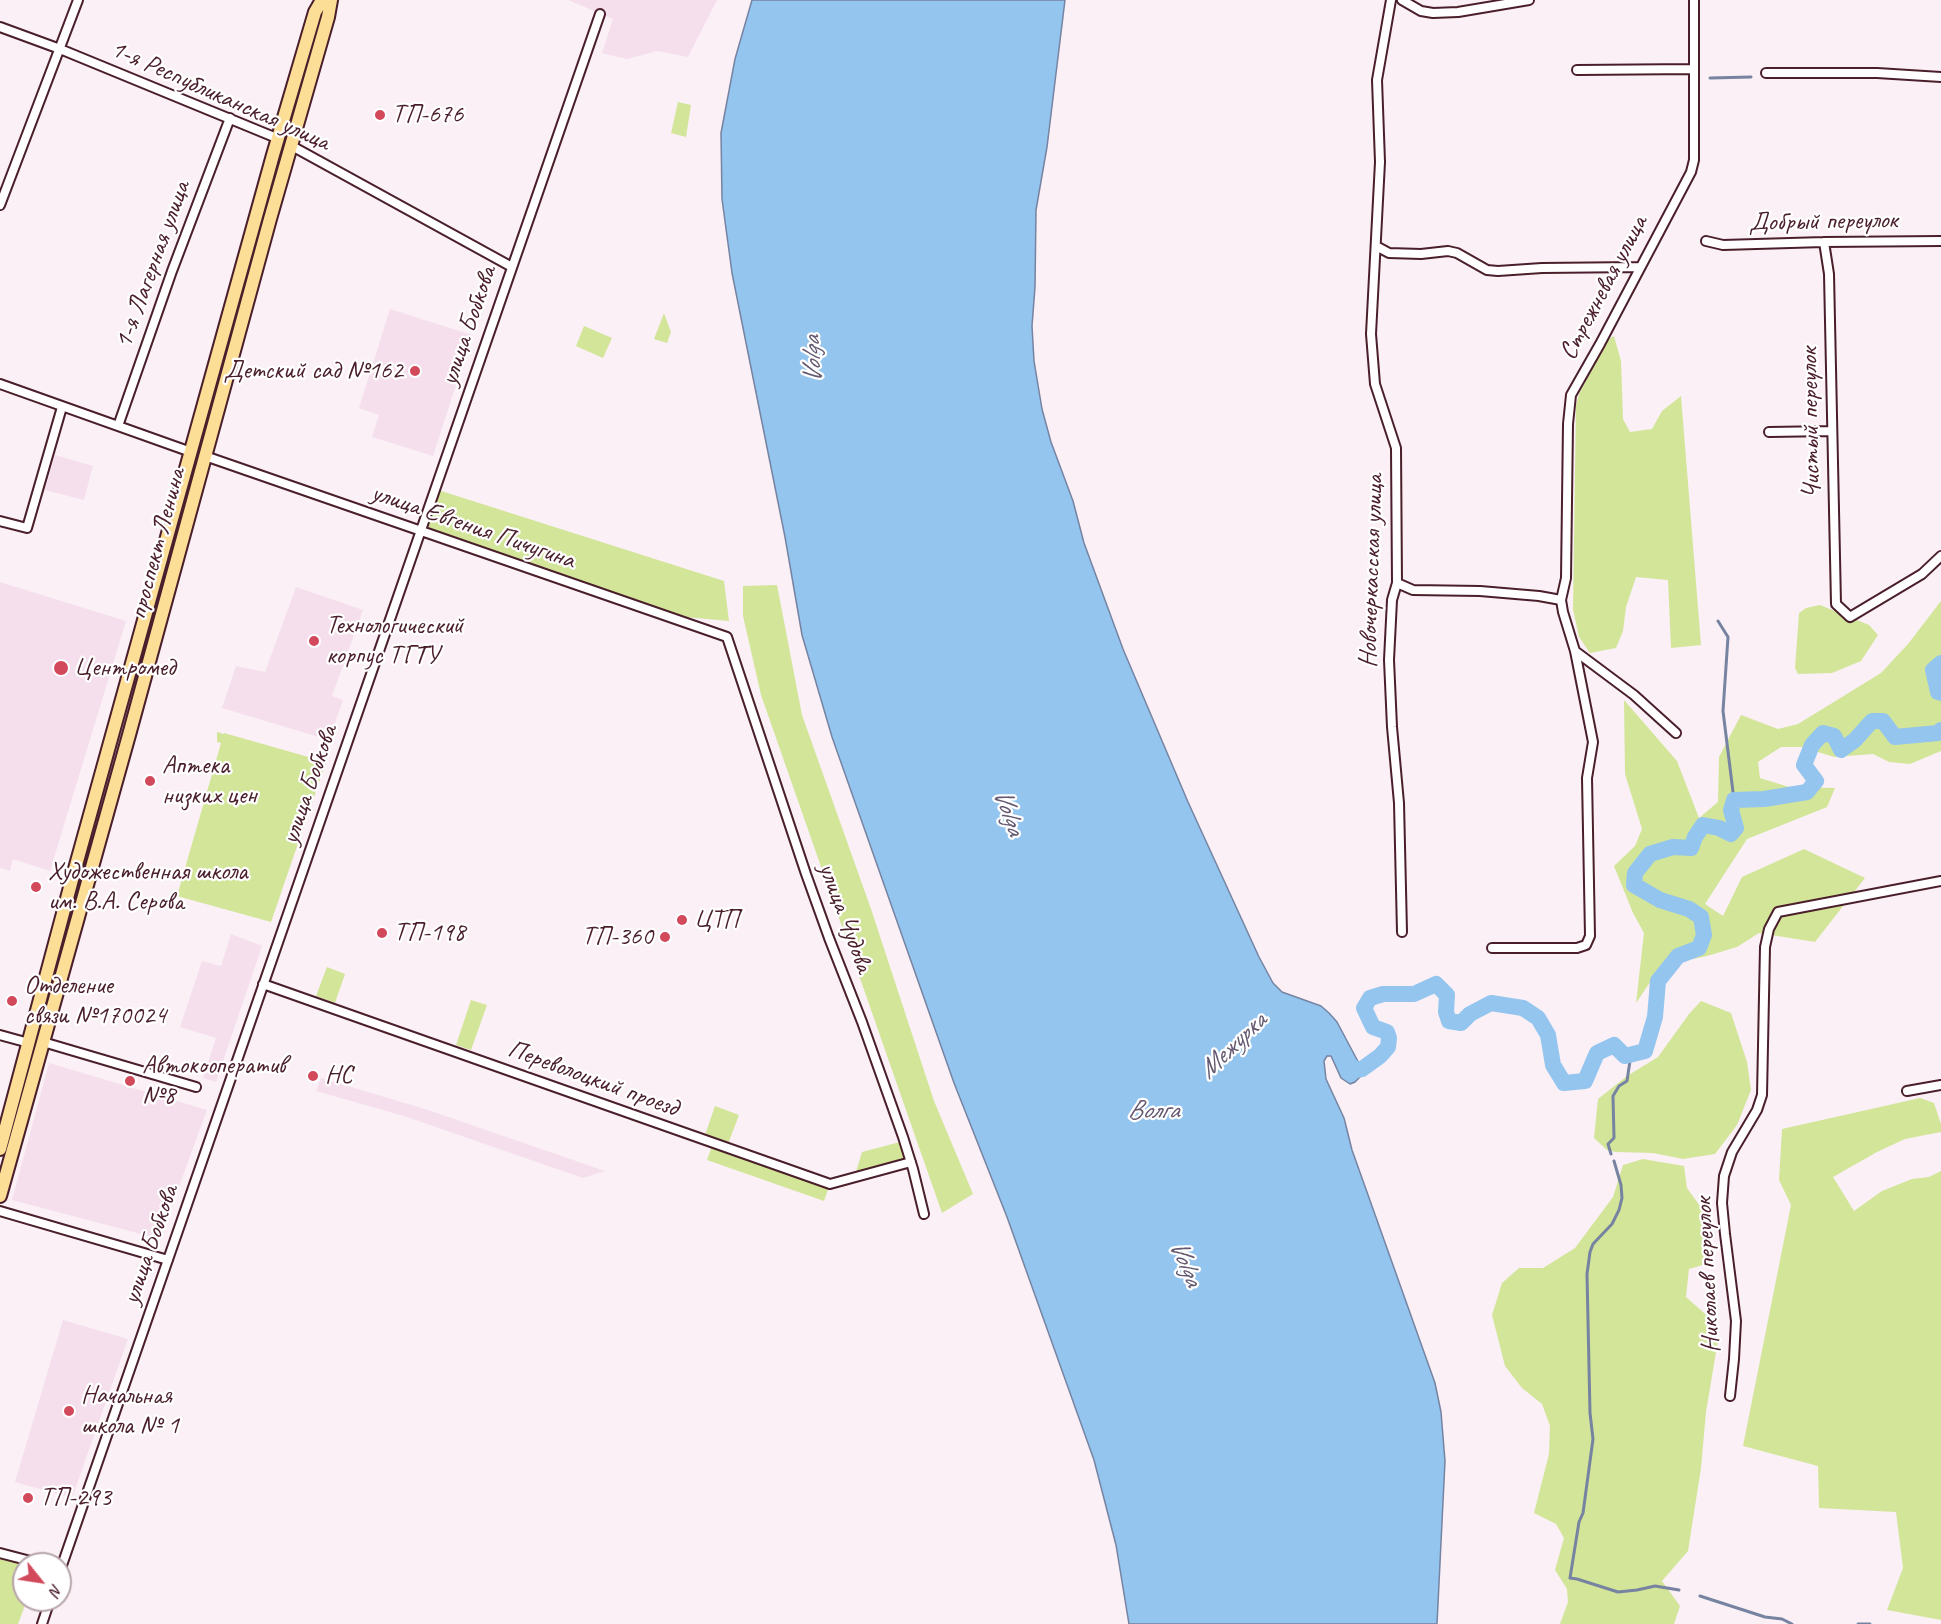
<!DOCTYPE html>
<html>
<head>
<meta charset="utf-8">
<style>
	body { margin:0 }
	#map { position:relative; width:1941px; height:1624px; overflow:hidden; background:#faf0f6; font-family:Caveat,sans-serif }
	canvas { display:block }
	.north { position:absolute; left:12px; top:1552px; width:60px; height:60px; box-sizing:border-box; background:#fff; border:2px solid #b7a5aa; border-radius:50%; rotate:120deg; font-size:16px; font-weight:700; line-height:24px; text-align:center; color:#4a1f2b }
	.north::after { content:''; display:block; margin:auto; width:21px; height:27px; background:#d1495b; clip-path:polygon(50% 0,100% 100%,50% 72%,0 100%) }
</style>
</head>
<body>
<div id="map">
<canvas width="1941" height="1624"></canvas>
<div class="north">N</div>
</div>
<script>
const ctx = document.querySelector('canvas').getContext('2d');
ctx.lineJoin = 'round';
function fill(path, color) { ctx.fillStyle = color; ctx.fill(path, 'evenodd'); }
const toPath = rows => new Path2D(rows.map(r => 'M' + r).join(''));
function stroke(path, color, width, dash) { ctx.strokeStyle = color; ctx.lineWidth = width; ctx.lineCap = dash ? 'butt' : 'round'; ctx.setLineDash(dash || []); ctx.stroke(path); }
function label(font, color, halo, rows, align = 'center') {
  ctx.font = font + ' Caveat,sans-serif'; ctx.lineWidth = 4.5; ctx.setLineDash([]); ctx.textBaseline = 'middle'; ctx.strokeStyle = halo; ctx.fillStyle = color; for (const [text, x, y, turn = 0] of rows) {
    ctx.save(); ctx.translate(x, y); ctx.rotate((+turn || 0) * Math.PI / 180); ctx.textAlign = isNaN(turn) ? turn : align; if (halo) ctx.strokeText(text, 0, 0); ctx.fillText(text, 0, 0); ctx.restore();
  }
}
fill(toPath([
	[568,0,717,0,688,57,657,51,627,59,602,53,613,19],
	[390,309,472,335,433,456,372,437,379,415,359,408],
	[55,455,93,466,84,500,45,490],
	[0,582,126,621,50,871,13,859,10,871,0,868],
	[296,587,363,610,332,696,343,700,329,740,222,708,236,666,265,672],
	[231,934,262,946,216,1082,203,1078,216,1038,180,1027,202,961,221,966],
	[49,1063,207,1110,160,1239,12,1200],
	[321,1078,428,1110,605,1171,583,1178,404,1116,316,1091],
	[63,1320,128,1339,72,1498,15,1482]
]), '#f5dfec');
fill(toPath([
	[678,102,691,105,686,137,671,133],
	[664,313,671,332,667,343,654,339],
	[584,326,612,338,603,358,576,346],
	[1614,336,1621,361,1623,419,1630,432,1652,429,1662,411,1681,396,1701,645,1671,648,1668,580,1636,577,1626,607,1623,631,1616,648,1590,653,1579,637,1573,609,1576,405,1579,394,1587,379,1593,364,1607,340],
	[435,489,724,581,729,621,663,615,421,531],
	[777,585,802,715,871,909,934,1101,973,1194,942,1213,761,695,743,616,743,586],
	[1941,601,1941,751,1910,764,1889,762,1873,754,1834,757,1802,747,1781,747,1758,762,1760,778,1789,787,1835,788,1827,807,1747,839,1705,904,1723,916,1742,877,1804,849,1865,878,1815,942,1759,933,1737,947,1707,956,1693,959,1668,956,1636,1003,1644,933,1633,913,1614,866,1635,846,1642,829,1625,774,1624,700,1677,761,1699,818,1718,802,1719,757,1741,715,1778,729,1798,724,1881,673,1908,644],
	[1820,605,1869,625,1878,635,1861,661,1832,673,1798,674,1795,668,1799,613,1806,608],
	[217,732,224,734,224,733,326,762,271,922,177,896,221,743,217,742],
	[327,967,345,974,335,1003,316,996],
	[471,1000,487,1005,471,1050,456,1045],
	[1701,1001,1731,1013,1747,1062,1751,1090,1737,1125,1715,1154,1683,1159,1653,1153,1616,1152,1607,1150,1594,1138,1598,1099,1627,1076,1658,1057,1689,1014],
	[1920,1098,1934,1103,1941,1124,1941,1132,1905,1139,1877,1152,1833,1177,1854,1211,1882,1191,1912,1179,1929,1177,1941,1171,1941,1620,1887,1610,1903,1568,1896,1512,1819,1508,1818,1466,1743,1446,1791,1205,1779,1180,1782,1129],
	[715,1106,739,1115,728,1144,705,1135],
	[900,1142,906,1160,855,1175,862,1152],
	[712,1146,829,1187,824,1201,707,1160],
	[1643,1159,1684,1166,1687,1188,1710,1220,1706,1264,1689,1269,1686,1297,1713,1321,1718,1340,1706,1412,1701,1468,1688,1551,1662,1581,1680,1606,1674,1624,1560,1624,1568,1602,1567,1589,1555,1570,1564,1538,1556,1524,1534,1513,1549,1454,1550,1426,1542,1404,1522,1388,1505,1366,1492,1315,1502,1283,1519,1268,1543,1268,1575,1248,1613,1197,1623,1165],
	[0,1557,24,1564,24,1600,27,1600,18,1624,0,1624]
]), '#d3e599');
const water = toPath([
	[752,0,1065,0,1047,147,1036,210,1035,287,1032,326,1034,361,1042,409,1051,442,1073,501,1084,543,1123,649,1188,802,1259,957,1273,983,1282,992,1321,1006,1329,1013,1337,1022,1362,1069,1360,1077,1355,1082,1350,1084,1341,1078,1331,1056,1327,1056,1324,1061,1326,1079,1344,1118,1352,1150,1435,1383,1441,1412,1445,1461,1437,1624,1129,1624,1116,1545,1094,1460,1007,1217,954,1083,832,737,802,635,785,537,732,273,722,199,721,133,735,59,752,0]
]);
fill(water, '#93c5ef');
stroke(water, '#7683a1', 1.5);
stroke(toPath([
	[1710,78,1751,77],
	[1718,621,1728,637,1723,711,1734,800],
	[1611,1154,1608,1144,1614,1138,1613,1096,1619,1086,1627,1081,1631,1054],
	[1614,1161,1621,1185,1622,1198,1619,1210,1612,1224,1593,1244,1590,1252,1587,1274,1590,1413,1593,1439,1583,1513,1579,1522,1570,1578,1577,1579,1618,1592,1637,1590,1655,1586,1679,1590],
	[1700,1596,1765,1617,1782,1619,1792,1624],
	[1858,1624,1870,1624]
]), '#7683a1', 3);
stroke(toPath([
	[1941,663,1933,670,1938,692,1941,693],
	[1345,1061,1356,1070,1362,1069,1380,1056,1388,1047,1389,1038,1387,1032,1373,1027,1364,1008,1370,998,1383,994,1414,994,1436,984,1447,995,1446,1012,1449,1021,1461,1023,1470,1014,1491,1003,1523,1008,1538,1018,1548,1035,1553,1065,1564,1083,1585,1081,1597,1053,1614,1045,1625,1056,1645,1051,1655,1017,1658,981,1678,956,1699,948,1704,935,1701,917,1689,909,1660,900,1634,885,1635,873,1650,854,1673,847,1691,848,1695,837,1703,825,1719,828,1731,834,1736,828,1731,810,1734,800,1764,799,1807,792,1816,781,1804,765,1812,745,1823,733,1834,736,1841,750,1855,740,1872,721,1883,721,1895,737,1938,733,1941,730]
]), '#93c5ef', 16);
const minor = toPath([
	[1391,0,1377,80,1380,162,1371,334,1375,384,1396,448,1397,583,1392,600,1389,660,1392,727,1399,803,1402,932],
	[1402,0,1421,11,1433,13,1458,12,1529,0],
	[0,27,60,49,279,139],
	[1577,70,1693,69],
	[1766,73,1877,73,1941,77],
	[290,145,512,267],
	[0,205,78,0],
	[1706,241,1723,245,1824,242,1941,241],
	[1824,242,1829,274,1836,604,1850,617,1922,574,1941,556],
	[1376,246,1389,253,1421,254,1448,251,1457,253,1487,270,1498,271,1542,268,1639,267],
	[0,384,191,452],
	[118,426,172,271,230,118],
	[1769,432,1831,431],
	[205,456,727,637,806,874,829,938,862,1022,903,1137,913,1169,924,1214],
	[0,521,27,528,62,407],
	[1397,583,1413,590,1480,591,1539,596,1561,600],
	[1575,651,1634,695,1676,733],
	[1492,948,1577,948,1586,945,1590,936,1587,778,1593,742,1575,651,1563,612,1561,600,1566,578,1568,424,1571,395,1600,344,1691,172,1694,160,1694,0],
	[263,984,830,1184,911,1162],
	[0,1035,29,1043],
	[43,1042,196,1087],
	[1907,1091,1941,1085],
	[0,1211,168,1260],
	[1730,1396,1734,1359,1736,1321,1725,1234,1722,1203,1724,1176,1732,1152,1757,1110,1762,1095,1765,947,1769,929,1778,912,1941,881],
	[0,1553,42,1564],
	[60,1571,600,14],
	[42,1624,50,1600]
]);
const primary = toPath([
	[0,1149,73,876,273,155,315,12,322,0],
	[0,1196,129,735,270,219,328,17,331,0]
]);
stroke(minor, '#4a1f2b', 12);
stroke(primary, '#4a1f2b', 16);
stroke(minor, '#fff', 8);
stroke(primary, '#fdde96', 12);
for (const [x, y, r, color] of [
	[380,115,6,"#d1495b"],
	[415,371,6,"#d1495b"],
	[314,641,6,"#d1495b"],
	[61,668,8,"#d1495b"],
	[150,781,6,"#d1495b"],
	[36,887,6,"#d1495b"],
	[682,920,6,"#d1495b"],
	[382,933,6,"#d1495b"],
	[665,937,6,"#d1495b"],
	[12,1001,6,"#d1495b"],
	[313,1076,6,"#d1495b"],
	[130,1081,6,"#d1495b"],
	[69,1411,6,"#d1495b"],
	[28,1498,6,"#d1495b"]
]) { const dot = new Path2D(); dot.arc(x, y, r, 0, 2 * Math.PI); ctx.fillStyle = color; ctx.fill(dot); stroke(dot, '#fff', 2); }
label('26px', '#4a1f2b', '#fff', [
	["1-я Республиканская улица",220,96,24],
	["Добрый переулок",1823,222,-1],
	["1-я Лагерная улица",153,265,-70],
	["Стрежневая улица",1604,288,-62],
	["улица Бобкова",469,326,-71],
	["Чистый переулок",1811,423,-91],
	["улица Евгения Пичугина",473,527,19],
	["проспект Ленина",158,544,-75],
	["Новочеркасская улица",1372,571,-88],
	["улица Бобкова",310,785,-71],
	["улица Чудова",845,918,70],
	["Переволоцкий проезд",593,1079,20],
	["улица Бобкова",151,1245,-71],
	["Николаев переулок",1708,1275,-93]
]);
label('26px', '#4a1f2b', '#fff', [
	["ТП-676",392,115],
	["Детский сад №162",403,371,"right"],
	["Технологический",326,626],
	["корпус ТГТУ",326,656],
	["Центромед",74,668],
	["Аптека",162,766],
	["низких цен",162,796],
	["Художественная школа",48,872],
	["им. В.А. Серова",48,902],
	["ЦТП",694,920],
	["ТП-198",394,933],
	["ТП-360",653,937,"right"],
	["Отделение",24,986],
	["связи №170024",24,1016],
	["Автокооператив",142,1066],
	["№8",142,1096],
	["НС",325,1076],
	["Начальная",81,1396],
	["школа № 1",81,1426],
	["ТП-293",40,1498]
], 'left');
label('italic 27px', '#645970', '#fff', [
	["Volga",813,360,-92],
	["Volga",1008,812,71],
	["Межурка",1233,1046,-44],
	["Волга",1153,1111],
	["Volga",1185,1263,68]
]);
</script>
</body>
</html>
